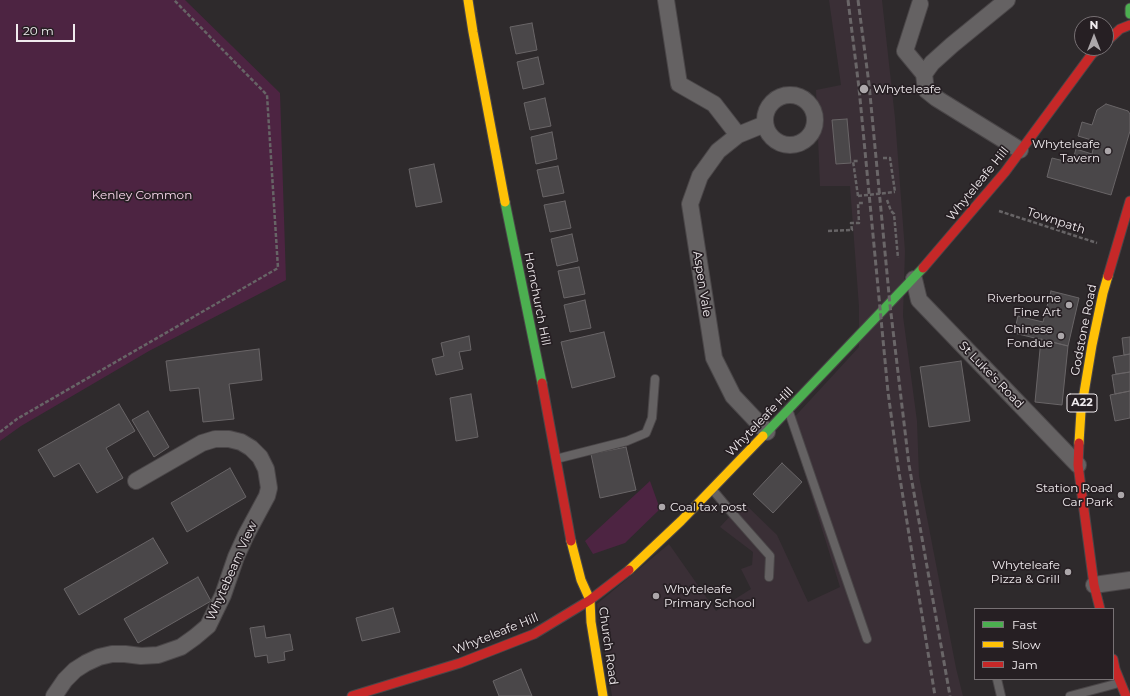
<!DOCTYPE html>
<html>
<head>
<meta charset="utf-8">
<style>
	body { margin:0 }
	#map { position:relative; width:1130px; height:696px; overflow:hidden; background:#2e2a2c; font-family:Montserrat,sans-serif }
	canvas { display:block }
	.legend { position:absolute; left:974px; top:608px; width:140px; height:72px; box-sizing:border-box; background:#261f23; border:1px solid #777174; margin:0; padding:5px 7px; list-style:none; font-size:12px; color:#f0ebee }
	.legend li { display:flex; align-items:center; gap:8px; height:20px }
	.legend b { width:20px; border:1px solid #777174 }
	.north { position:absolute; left:1074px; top:16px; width:40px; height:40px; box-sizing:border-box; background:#261f23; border:1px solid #777174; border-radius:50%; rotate:0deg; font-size:11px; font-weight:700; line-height:16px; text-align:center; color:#f0ebee }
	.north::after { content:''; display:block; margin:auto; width:14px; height:18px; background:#aca7aa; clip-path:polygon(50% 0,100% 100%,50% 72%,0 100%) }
	.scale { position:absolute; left:16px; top:24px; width:59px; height:18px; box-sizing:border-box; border:2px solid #f0ebee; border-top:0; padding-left:5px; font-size:12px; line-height:14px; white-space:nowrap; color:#f0ebee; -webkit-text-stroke:3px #261f23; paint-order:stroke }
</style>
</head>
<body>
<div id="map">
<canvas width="1130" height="696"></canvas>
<ul class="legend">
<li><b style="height:5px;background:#4caf50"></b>Fast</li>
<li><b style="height:5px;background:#ffc107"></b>Slow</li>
<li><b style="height:5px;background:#c62828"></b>Jam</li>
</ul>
<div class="north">N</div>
<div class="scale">20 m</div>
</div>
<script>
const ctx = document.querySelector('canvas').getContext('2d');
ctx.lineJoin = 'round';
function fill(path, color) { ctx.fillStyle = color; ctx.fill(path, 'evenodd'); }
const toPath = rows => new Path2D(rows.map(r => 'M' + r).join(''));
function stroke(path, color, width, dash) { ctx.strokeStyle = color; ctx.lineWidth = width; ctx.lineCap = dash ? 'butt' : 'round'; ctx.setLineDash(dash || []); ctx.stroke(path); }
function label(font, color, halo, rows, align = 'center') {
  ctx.font = font + ' Montserrat,sans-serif'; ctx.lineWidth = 3.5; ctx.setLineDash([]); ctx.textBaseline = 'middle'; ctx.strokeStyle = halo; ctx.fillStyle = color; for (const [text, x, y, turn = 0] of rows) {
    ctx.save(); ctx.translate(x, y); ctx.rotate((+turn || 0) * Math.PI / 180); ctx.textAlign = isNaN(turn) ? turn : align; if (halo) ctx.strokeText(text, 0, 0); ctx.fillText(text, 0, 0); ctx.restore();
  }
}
fill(toPath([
	[829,0,882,0,895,118,905,251,903,316,917,421,919,476,956,668,963,696,612,696,597,604,669,544,716,611,751,589,741,569,752,565,753,552,720,527,743,502,777,535,808,602,840,587,789,423,859,347,859,307,850,186,820,186,816,90,841,85]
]), '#3a2f36');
fill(toPath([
	[0,0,185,0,280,93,286,280,149,351,21,426,0,441],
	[650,481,660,509,625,543,593,554,585,541]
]), '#4d2442');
const building = toPath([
	[532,23,537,50,516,54,510,27,532,23],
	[538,57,544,84,523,89,517,62,538,57],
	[545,98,551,126,530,130,524,103,545,98],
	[1106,104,1128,111,1130,114,1130,131,1111,195,1047,177,1052,158,1072,163,1076,149,1092,154,1095,141,1078,136,1082,122,1092,125,1097,110,1106,104],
	[847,119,851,163,836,164,832,120,847,119],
	[552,132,557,159,536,164,531,137,552,132],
	[434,164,442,202,416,207,409,169,434,164],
	[558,166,564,193,543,197,537,170,558,166],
	[565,201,571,228,550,232,544,205,565,201],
	[572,234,578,261,557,266,551,239,572,234],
	[579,267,585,294,564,298,558,271,579,267],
	[1051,291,1079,298,1068,346,1014,333,1018,316,1043,322,1051,291],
	[585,300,591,328,570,332,564,305,585,300],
	[604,332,615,377,572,388,561,342,604,332],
	[469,336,471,350,459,352,463,369,436,375,432,359,444,356,441,343,469,336],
	[1130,337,1130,354,1124,355,1122,338,1130,337],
	[1041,339,1068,346,1062,405,1035,402,1041,339],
	[259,349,262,380,229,384,234,419,203,422,199,388,170,391,166,361,259,349],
	[1130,354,1130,372,1116,374,1113,357,1130,354],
	[961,361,970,421,929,427,920,367,961,361],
	[1130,372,1130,391,1115,394,1112,375,1130,372],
	[1130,391,1130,418,1115,421,1110,395,1130,391],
	[471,394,478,437,456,441,450,398,471,394],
	[119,404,135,431,106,448,123,478,97,493,79,463,54,477,38,450,119,404],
	[148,411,169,447,154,457,132,420,148,411],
	[626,447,636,490,600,498,591,454,626,447],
	[782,463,802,482,773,513,753,494,782,463],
	[230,468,246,497,187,532,171,503,230,468],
	[153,538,168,563,79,615,64,589,153,538],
	[198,577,211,601,138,643,124,619,198,577],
	[393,608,400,632,362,641,356,618,393,608],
	[264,626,266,638,290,634,293,650,284,652,285,660,268,663,267,655,255,657,250,628,264,626],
	[521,669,532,696,499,696,493,681,521,669]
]);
fill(building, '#4a4749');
stroke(building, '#696567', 1);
const lane = toPath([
	[789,412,867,639],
	[556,459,627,441,646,433,652,418,655,379],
	[712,489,732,513,770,556,769,577],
	[997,679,1001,696],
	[1070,696,1119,683]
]);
const street = toPath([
	[666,0,679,84,714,104,738,135],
	[1007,0,952,45,932,63,924,74,926,90,936,98,1020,150],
	[920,4,905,51,924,74],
	'765 120a25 25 0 1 1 50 0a25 25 0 1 1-50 0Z',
	[765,124,738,135,718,151,700,176,690,204,714,358,733,396,767,432],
	[914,279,919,300,1078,465],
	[1094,585,1130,580],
	[54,696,65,680,75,670,86,663,99,657,112,654,125,654,141,656,158,655,181,647,195,637,208,626,223,595,236,557,246,535,267,496,269,488,266,469,260,457,251,448,241,442,229,439,215,439,202,443,136,481]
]);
const fast = toPath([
	[1130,8,1130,14],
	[505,202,542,383],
	[763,436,923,268]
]);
const slow = toPath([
	[468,0,473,32,505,202],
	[1079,443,1081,411,1092,345,1103,293,1108,276],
	[571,541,581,580,590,600,591,622,603,696],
	[629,570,681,521,763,436]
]);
const jam = toPath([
	[1106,42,1120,29,1130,25],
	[923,268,1005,172,1092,54,1099,48],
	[1108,276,1130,201],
	[542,383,571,541],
	[1079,443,1078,465,1094,585,1100,609],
	[1113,659,1115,669,1126,696],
	[352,696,460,663,534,634,590,600,629,570]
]);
stroke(lane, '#4a4648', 10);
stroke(street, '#4a4648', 18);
stroke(fast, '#4a4648', 11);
stroke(slow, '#4a4648', 11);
stroke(jam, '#4a4648', 11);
stroke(toPath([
	[883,158,890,158,895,192],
	[858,196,853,161,859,161],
	[887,200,891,211,894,214,898,258],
	[999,211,1097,243],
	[828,231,852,230,851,223,859,223,858,203,864,203],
	[0,432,17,419,278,268,267,95,174,0]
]), '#676466', 2.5, [4, 2]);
stroke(lane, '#656263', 8);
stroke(street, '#656263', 16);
stroke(fast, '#4caf50', 9);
stroke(slow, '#ffc107', 9);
stroke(jam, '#c62828', 9);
stroke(toPath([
	[848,0,859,88,888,392,898,466,935,696],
	[858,0,869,84,890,305,909,465,950,696]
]), '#6a6668', 3, [6, 3]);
stroke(toPath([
	[858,196,895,192]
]), '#676466', 2.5, [4, 2]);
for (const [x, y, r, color] of [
	[864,89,5,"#aca7aa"],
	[1108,151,4,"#aca7aa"],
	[1069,305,4,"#aca7aa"],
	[1061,336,4,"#aca7aa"],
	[1121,495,4,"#aca7aa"],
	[662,507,4,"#aca7aa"],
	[1068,572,4,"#aca7aa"],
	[656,596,4,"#aca7aa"]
]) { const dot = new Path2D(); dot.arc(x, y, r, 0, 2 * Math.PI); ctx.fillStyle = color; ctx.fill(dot); stroke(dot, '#261f23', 1.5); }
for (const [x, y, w] of [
	[1082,403,30]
]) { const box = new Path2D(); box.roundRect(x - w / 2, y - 9, w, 18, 3); ctx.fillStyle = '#261f23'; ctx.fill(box); stroke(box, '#f0ebee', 1); }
label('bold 11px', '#f0ebee', null, [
	["A22",1082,403]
]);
label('12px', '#f0ebee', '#261f23', [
	["Whyteleafe",873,89,"left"],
	["Whyteleafe",1100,144],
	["Tavern",1100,158],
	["Riverbourne",1061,298],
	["Fine Art",1061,312],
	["Chinese",1053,329],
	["Fondue",1053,343],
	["Station Road",1113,488],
	["Car Park",1113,502],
	["Coal tax post",670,507,"left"],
	["Whyteleafe",1060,565],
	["Pizza & Grill",1060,579],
	["Whyteleafe",664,589,"left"],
	["Primary School",664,603,"left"]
], 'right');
label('12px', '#f0ebee', '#261f23', [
	["Whyteleafe Hill",978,184,-51],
	["Townpath",1056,221,18],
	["Aspen Vale",702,284,81],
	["Hornchurch Hill",537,299,79],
	["Godstone Road",1084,330,-79],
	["St Luke's Road",991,375,46],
	["Whyteleafe Hill",760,422,-46],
	["Whytebeam View",232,571,-66],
	["Whyteleafe Hill",496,634,-22],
	["Church Road",608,646,82]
]);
label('12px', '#f9d7ec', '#261f23', [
	["Kenley Common",142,195]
]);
</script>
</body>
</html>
